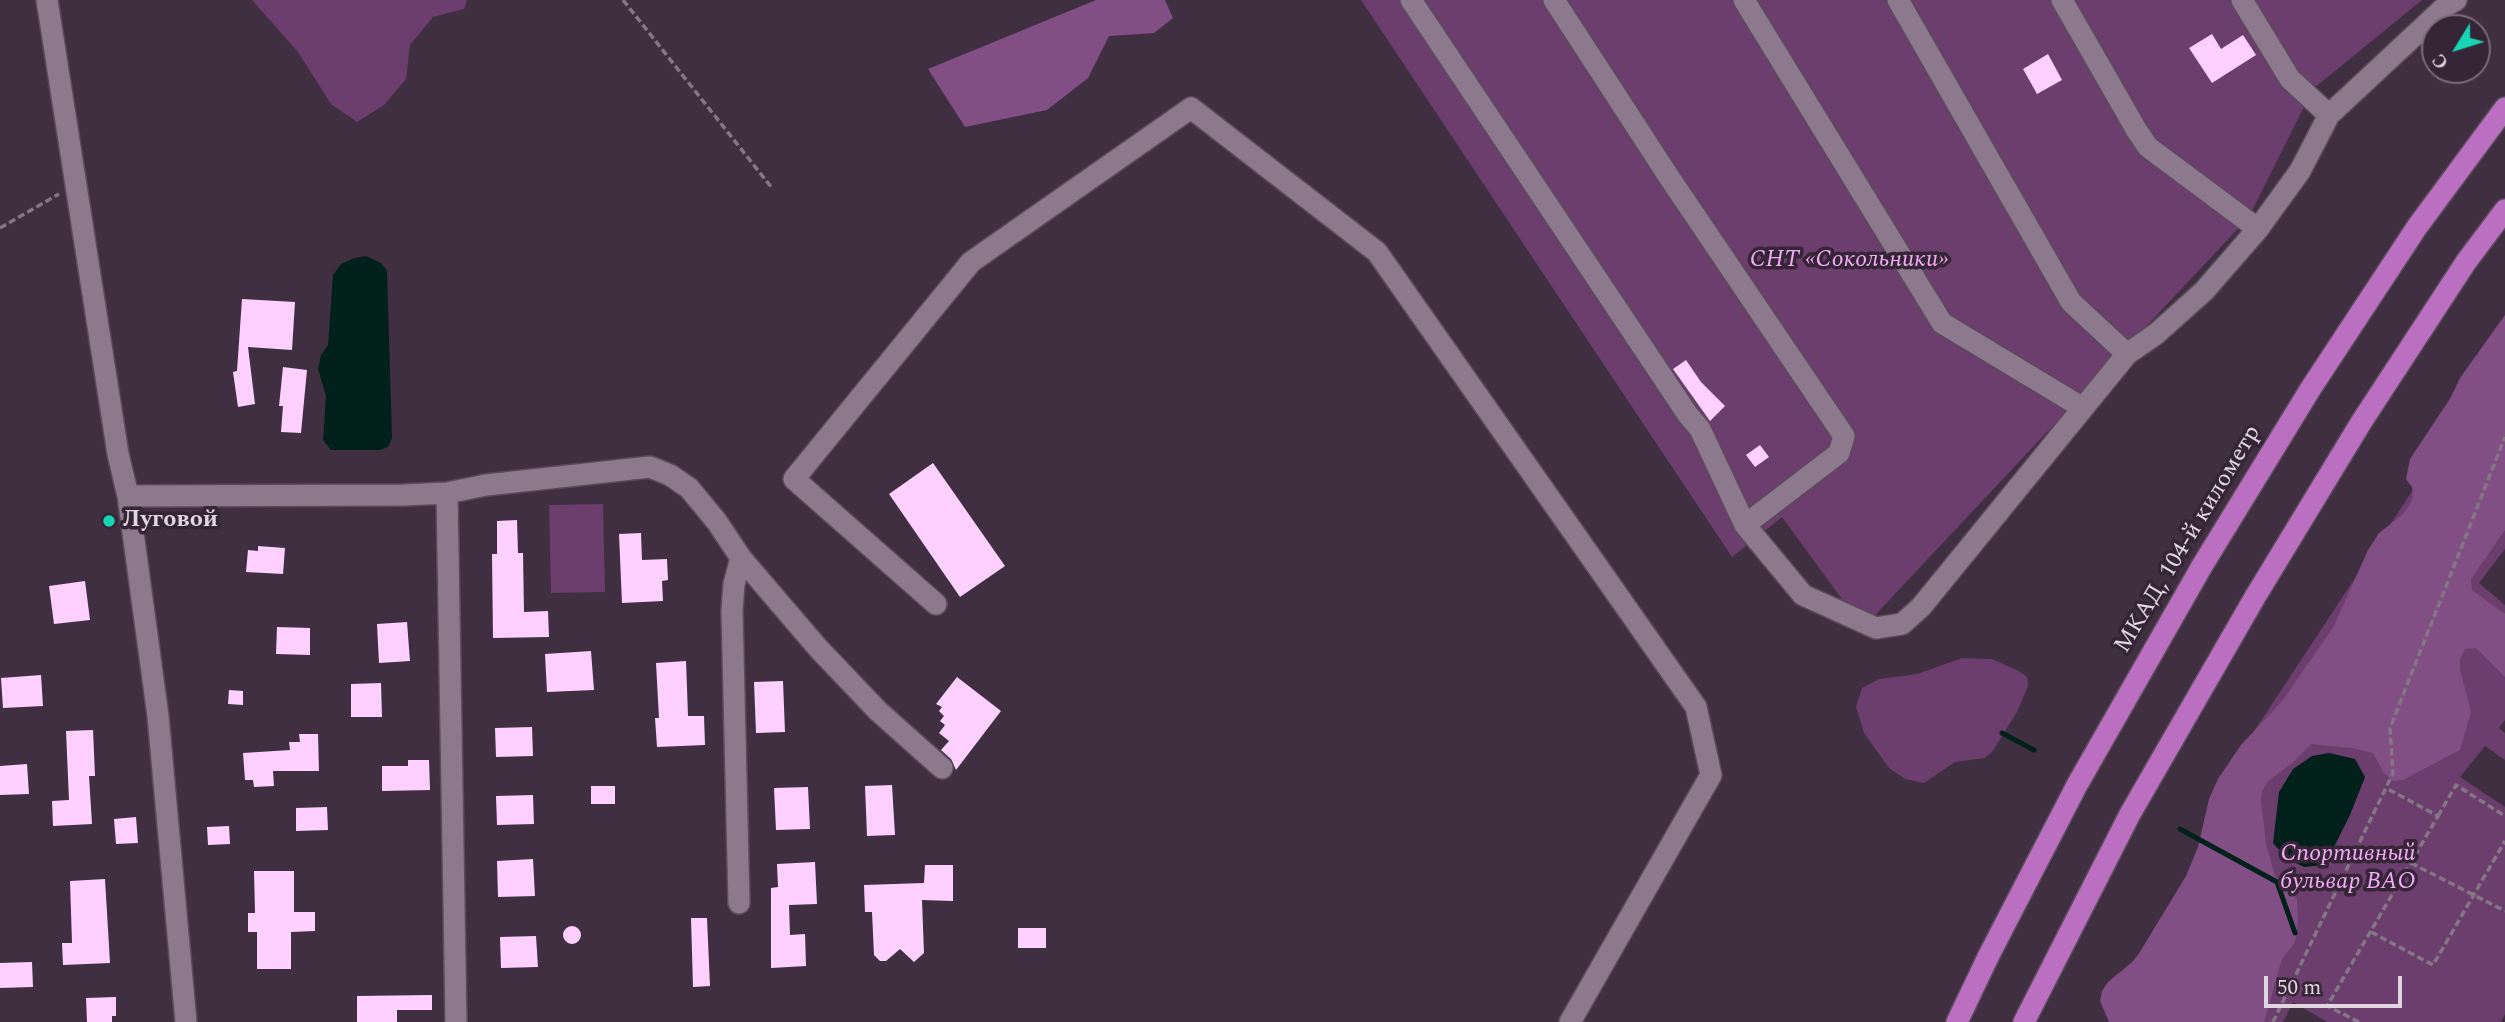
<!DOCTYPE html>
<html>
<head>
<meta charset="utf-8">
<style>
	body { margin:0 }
	#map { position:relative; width:2505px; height:1022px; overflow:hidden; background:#402f40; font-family:Spectral,serif }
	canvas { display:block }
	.north { position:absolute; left:2421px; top:14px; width:70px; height:70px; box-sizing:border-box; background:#352536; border:2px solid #796b7a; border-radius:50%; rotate:232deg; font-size:19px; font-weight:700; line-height:28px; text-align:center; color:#e0d5e0 }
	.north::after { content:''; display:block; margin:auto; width:24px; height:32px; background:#16d5b3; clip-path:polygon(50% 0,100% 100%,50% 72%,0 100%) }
	.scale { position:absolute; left:2264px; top:976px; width:138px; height:32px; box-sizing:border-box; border:4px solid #e0d5e0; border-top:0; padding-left:9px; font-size:21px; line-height:24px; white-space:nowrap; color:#e0d5e0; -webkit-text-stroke:5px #352536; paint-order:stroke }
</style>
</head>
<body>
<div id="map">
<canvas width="2505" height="1022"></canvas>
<div class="north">С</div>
<div class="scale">50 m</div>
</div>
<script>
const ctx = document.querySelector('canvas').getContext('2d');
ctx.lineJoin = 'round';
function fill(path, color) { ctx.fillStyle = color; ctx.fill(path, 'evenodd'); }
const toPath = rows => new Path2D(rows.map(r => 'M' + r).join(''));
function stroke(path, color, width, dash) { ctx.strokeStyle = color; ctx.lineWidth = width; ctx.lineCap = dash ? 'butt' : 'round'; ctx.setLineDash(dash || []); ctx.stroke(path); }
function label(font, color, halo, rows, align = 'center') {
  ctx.font = font + ' Spectral,serif'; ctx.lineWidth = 7; ctx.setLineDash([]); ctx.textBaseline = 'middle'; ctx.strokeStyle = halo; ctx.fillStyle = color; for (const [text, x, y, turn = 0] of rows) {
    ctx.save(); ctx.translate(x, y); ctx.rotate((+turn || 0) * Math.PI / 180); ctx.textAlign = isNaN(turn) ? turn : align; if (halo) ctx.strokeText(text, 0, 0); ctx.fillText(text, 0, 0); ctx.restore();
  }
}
fill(toPath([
	[252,0,467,0,464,9,433,17,410,45,406,79,384,105,357,122,331,104,298,52],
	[1361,0,2422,0,2313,89,2249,217,1863,628,1782,517,1732,557],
	[2505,350,2505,549,2479,583,2505,605,2505,720,2499,728,2505,733,2505,760,2485,746,2460,777,2505,807,2505,1014,2501,1022,2327,1022,2293,1002,2283,1022,2129,1022,2253,733],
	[603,504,605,592,551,593,549,505],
	[1962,658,1992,659,2019,671,2027,677,2028,686,2017,712,1992,752,1985,758,1955,762,1924,783,1905,779,1889,768,1864,733,1856,707,1862,688,1879,679,1917,674]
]), '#6b3e6d');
fill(toPath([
	[1096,0,1165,0,1173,18,1154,33,1109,36,1088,78,1047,110,965,127,928,69],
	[2505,315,2505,530,2471,579,2472,590,2505,614,2505,677,2476,648,2465,649,2460,659,2460,670,2471,712,2460,750,2403,780,2393,781,2384,773,2373,753,2352,748,2311,744,2292,763,2268,781,2262,791,2261,801,2266,844,2275,876,2297,899,2298,921,2295,942,2282,959,2279,969,2264,1022,2109,1022,2100,1001,2102,991,2108,982,2131,963,2138,955,2186,876,2198,847,2209,799,2218,779,2241,745,2283,700,2334,626,2368,550,2379,533,2403,514,2409,506,2413,497,2412,487,2406,479,2410,459,2451,397,2460,378]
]), '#814f84');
fill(toPath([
	[366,256,381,263,387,271,392,438,388,447,380,450,331,450,323,440,326,396,318,369,321,355,328,345,333,275,341,264,354,258],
	[2329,753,2355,759,2365,777,2350,815,2325,865,2304,867,2286,858,2273,843,2279,792,2293,769,2312,756]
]), '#01211a');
stroke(toPath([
	[2002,733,2034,750],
	[2180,829,2277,882,2295,933]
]), '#01211a', 5);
fill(toPath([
	[2212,34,2221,49,2243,35,2256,55,2212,83,2189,48],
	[2048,54,2062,80,2037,94,2023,69],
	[242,299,295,302,292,350,248,347,255,404,238,407,233,372,237,371],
	[1686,360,1701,382,1725,406,1710,421,1673,369],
	[283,367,307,370,301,433,281,432,283,406,279,406],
	[1760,445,1769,457,1755,467,1746,455],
	[933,463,1005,566,960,597,889,494],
	[517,520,518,553,523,553,524,612,548,611,549,637,493,638,492,554,497,554,497,521],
	[641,533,642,560,667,559,668,580,662,581,663,601,622,603,619,534],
	[258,546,285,548,283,574,246,572,248,550,258,551],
	[85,581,90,620,54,624,49,586],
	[407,622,410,661,379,663,377,624],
	[277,627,310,628,310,655,276,654],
	[591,651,594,690,547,692,545,654],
	[686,661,688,716,704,716,705,745,657,747,655,718,659,718,656,663],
	[41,675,43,706,3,708,1,678],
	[957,677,1001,711,956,770,951,759,941,750,949,741,939,733,945,725,940,721,944,716,939,711,942,707,936,704],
	[783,681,785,732,756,733,754,682],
	[381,683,382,717,351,717,351,684],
	[229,690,243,691,243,705,228,704],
	[532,727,533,756,496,757,495,728],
	[93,730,95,776,89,776,92,824,53,826,52,801,69,800,66,731],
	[299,734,318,734,319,771,273,771,274,786,254,787,253,780,245,780,243,753,290,750,289,742,300,742],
	[408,760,429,760,430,790,382,791,382,766,408,766],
	[27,764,29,794,0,795,0,766],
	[892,785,895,835,867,836,865,786],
	[591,786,615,786,615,804,591,804],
	[808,787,810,829,776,830,774,788],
	[533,795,534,824,497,825,496,796],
	[327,807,328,830,296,831,296,808],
	[136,817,138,843,116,844,114,819],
	[229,826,230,844,208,845,207,827],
	[533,859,535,896,498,897,497,861],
	[815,862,817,904,789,905,790,935,805,934,806,966,771,968,771,888,778,887,777,864],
	[925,865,953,865,953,901,922,900,924,953,914,962,900,949,886,961,880,961,874,955,872,912,865,912,864,885,924,883],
	[254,871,294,871,294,912,315,912,315,931,291,932,291,969,257,969,257,932,248,932,248,913,255,913],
	[105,879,110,963,63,965,62,943,72,943,70,881],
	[691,918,707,918,710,986,693,987],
	'563 935a9 9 0 1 1 18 0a9 9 0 1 1-18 0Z',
	[1018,928,1046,928,1046,948,1018,948],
	[536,936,538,967,501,968,500,937],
	[32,962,33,987,0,988,0,963],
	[432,995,432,1010,397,1010,397,1022,357,1022,357,996],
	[116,997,116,1016,112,1016,112,1022,87,1022,86,998]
]), '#fdd0ff');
const minor = toPath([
	[47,0,118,454,128,496,158,716,186,1022],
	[1411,0,1688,415,1700,429,1745,525,1803,595,1876,628,1902,624,1921,607,2127,354,2156,334,2204,291,2258,229,2300,171,2329,115,2447,5,2456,0],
	[1554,0,1669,177,1844,436,1839,453,1745,525],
	[1744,0,1942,323,2083,408],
	[1898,0,2071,302,2127,354],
	[2062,0,2137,131,2148,147,2258,229],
	[2242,0,2290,79,2329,115],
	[447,493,456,1022],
	[128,496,404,495,447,493,486,485,650,467,670,475,689,488,717,522,741,558,818,648,878,711,942,768],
	[936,604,794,479,971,262,1191,108,1377,252,1696,707,1711,775,1570,1022],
	[739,903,732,611,734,584,741,558]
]);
const highway = toPath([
	[1957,1022,1989,955,2077,785,2202,566,2311,388,2417,227,2505,108],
	[2024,1022,2130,814,2255,597,2362,421,2466,262,2505,210]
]);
stroke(minor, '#5a4b5b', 24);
stroke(highway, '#5a4b5b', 24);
stroke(toPath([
	[623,0,772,188],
	[0,228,59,194],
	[2438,816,2456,785,2505,816],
	[2411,863,2505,911],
	[2371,932,2433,965,2505,841],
	[2273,1022,2393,773,2390,728,2505,437],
	[2359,1022,2327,1006,2438,816,2386,788]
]), '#847684', 3.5, [7, 3.5]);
stroke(minor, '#8d798d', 21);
stroke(highway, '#bb6fc0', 21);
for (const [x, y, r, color] of [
	[109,521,7,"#16d5b3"]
]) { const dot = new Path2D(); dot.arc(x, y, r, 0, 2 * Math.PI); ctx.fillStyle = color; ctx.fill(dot); stroke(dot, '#352536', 2.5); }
label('italic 24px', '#f4abf7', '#352536', [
	["СНТ «Сокольники»",1849,261],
	["Спортивный",2348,855],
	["бульвар ВАО",2348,883]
]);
label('bold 24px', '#e0d5e0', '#352536', [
	["Луговой",123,521]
], 'left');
label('24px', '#e0d5e0', '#352536', [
	["МКАД, 104-й километр",2189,540,-59]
]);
</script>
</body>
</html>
